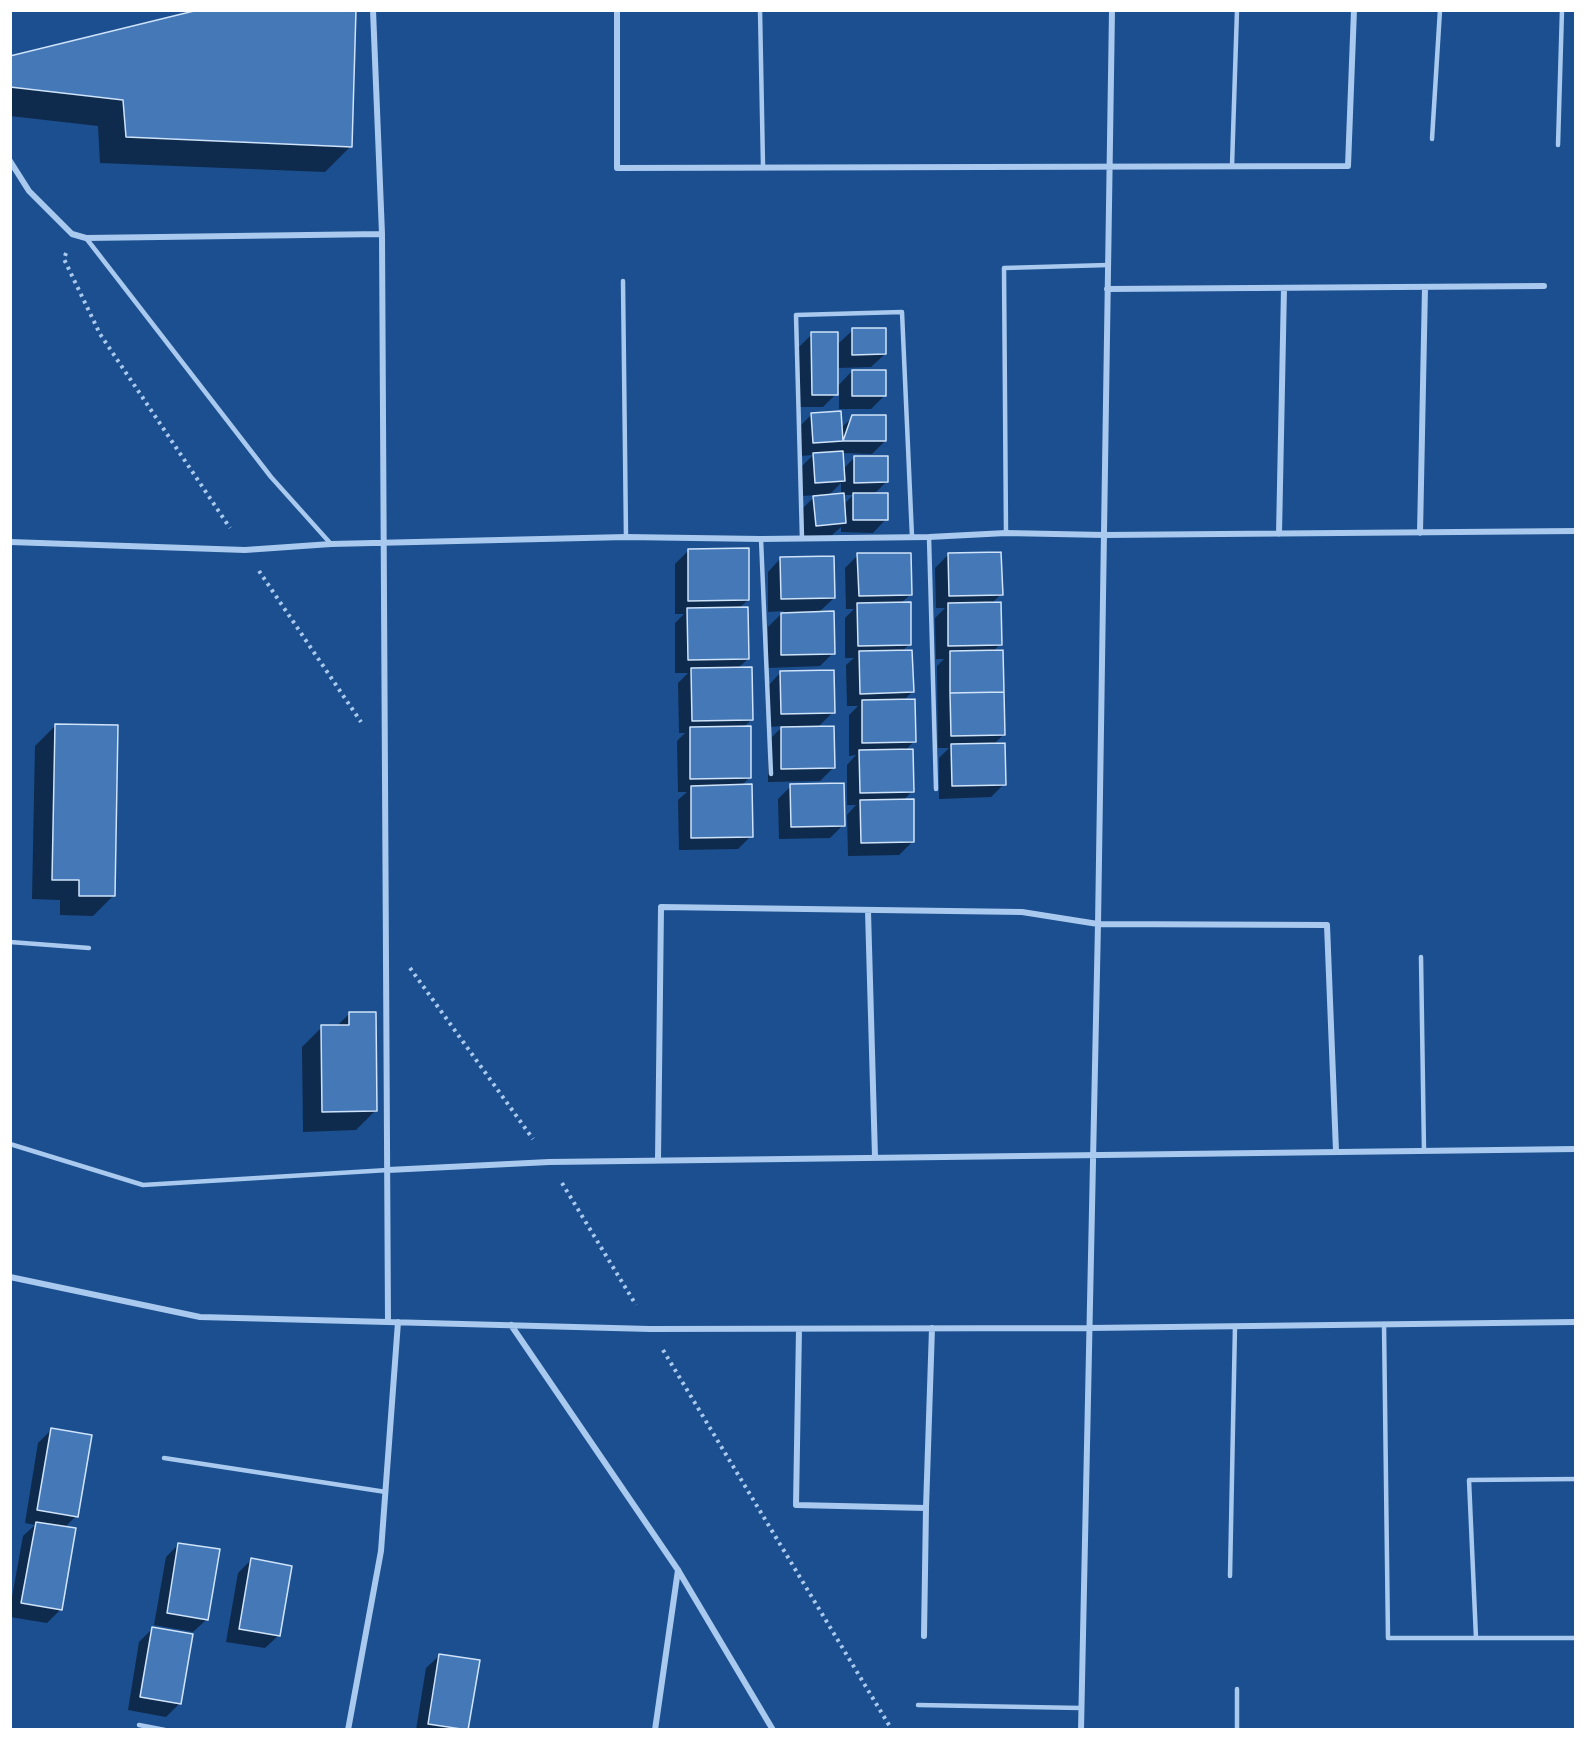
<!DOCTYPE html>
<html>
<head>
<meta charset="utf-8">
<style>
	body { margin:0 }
	#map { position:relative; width:1586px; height:1740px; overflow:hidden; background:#1b4f8f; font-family:"PT Sans",sans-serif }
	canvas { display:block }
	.frame { position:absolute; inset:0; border:12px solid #fff; pointer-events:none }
</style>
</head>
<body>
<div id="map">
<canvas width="1586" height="1740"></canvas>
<div class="frame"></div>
</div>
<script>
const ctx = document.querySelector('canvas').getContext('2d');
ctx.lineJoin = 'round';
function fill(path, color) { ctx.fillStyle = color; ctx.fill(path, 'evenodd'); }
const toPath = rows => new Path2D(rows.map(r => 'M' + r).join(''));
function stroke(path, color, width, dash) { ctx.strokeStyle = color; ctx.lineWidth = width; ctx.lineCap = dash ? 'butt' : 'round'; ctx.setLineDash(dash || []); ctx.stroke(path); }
fill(toPath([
	[10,57,351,146,325,172,100,163,98,126,10,116],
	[853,330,885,354,871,367,839,368,839,343],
	[812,334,836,388,852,371,884,396,871,409,839,409,839,391,823,407,799,407,799,347],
	[811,415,841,428,853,417,885,441,872,454,842,453,843,469,854,458,886,482,873,495,886,519,873,533,841,532,841,527,831,536,803,538,801,510,816,495,802,496,800,468,813,455,800,456,798,428],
	[841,483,841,495,828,496],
	[842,495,853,495,843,505],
	[688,551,748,600,739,608,748,659,737,669,752,719,744,727,750,777,741,786,751,836,738,849,679,850,678,800,687,792,678,792,677,741,685,733,679,733,678,683,688,673,675,673,675,623,684,614,675,614,675,564],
	[858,555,911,594,901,603,910,644,902,651,912,692,903,701,914,741,905,751,912,791,903,801,913,841,899,855,848,856,847,815,856,805,847,805,847,765,856,755,849,756,849,715,858,706,847,706,846,665,854,658,845,658,845,618,854,609,846,609,845,568],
	[948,555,1001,594,991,604,1000,644,993,652,1004,734,994,744,1004,784,991,797,939,799,939,758,949,748,938,748,937,666,944,659,936,659,935,618,945,608,936,608,935,568],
	[781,558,834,598,818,613,833,653,820,666,768,668,768,627,784,611,768,612,768,572],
	[781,672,833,712,818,727,833,768,820,781,768,782,768,741,783,726,769,727,768,686],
	[55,726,113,896,93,916,60,915,60,900,32,899,35,746],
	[791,786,843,825,830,838,779,839,778,799],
	[349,1014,376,1110,356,1130,303,1132,302,1047,322,1027,337,1026],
	[52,1429,76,1516,64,1528,60,1610,47,1623,10,1617,10,1608,23,1536,35,1525,25,1523,38,1443],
	[179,1544,207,1619,193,1632,154,1625,166,1557],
	[251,1560,279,1635,265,1648,226,1642,238,1573],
	[152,1629,179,1704,166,1717,128,1710,139,1642],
	[440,1655,467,1730,416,1730,426,1668]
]), '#0007');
const building = toPath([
	[198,10,356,10,352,147,126,137,123,100,10,87,10,56,198,10],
	[852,328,886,328,886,354,852,355,852,328],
	[811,332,838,332,838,395,812,395,811,332],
	[852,370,886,370,886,396,852,396,852,370],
	[841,411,843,441,813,443,811,413,841,411],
	[852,415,886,415,886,441,843,441,852,415],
	[843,451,845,481,815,483,813,453,843,451],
	[854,456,888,456,888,482,854,483,854,456],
	[844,493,846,523,816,526,813,496,844,493],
	[853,493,888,493,888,520,853,520,853,493],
	[749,548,749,600,688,601,688,549,749,548],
	[1001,552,1003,595,949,596,948,553,1001,552],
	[857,553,911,553,912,595,859,596,857,553],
	[834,556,835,598,781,599,780,557,834,556],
	[911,602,911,645,858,646,857,603,911,602],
	[1001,602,1002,645,948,646,948,603,1001,602],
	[748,607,749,659,688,660,687,608,748,607],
	[834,611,835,654,781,655,781,613,834,611],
	[912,650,914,692,860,694,859,651,912,650],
	[1003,650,1004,692,950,693,950,651,1003,650],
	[752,667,753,720,692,721,691,668,752,667],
	[834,670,835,713,781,714,780,671,834,670],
	[1004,692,1005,735,951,736,950,693,1004,692],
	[915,699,916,742,862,743,862,700,915,699],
	[55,724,118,725,115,896,79,896,79,880,52,880,55,724],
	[751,726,751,778,690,779,690,727,751,726],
	[834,726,835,768,781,769,781,727,834,726],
	[1005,743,1006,785,952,786,951,744,1005,743],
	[913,749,914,792,860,793,859,750,913,749],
	[844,783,845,826,791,827,790,784,844,783],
	[752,784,753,837,691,838,691,786,752,784],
	[914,799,914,842,861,843,860,800,914,799],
	[349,1012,376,1012,377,1111,322,1112,321,1025,349,1025,349,1012],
	[51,1428,92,1435,78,1517,37,1510,51,1428],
	[36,1522,76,1528,62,1610,21,1603,36,1522],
	[178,1543,220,1549,208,1620,167,1613,178,1543],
	[251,1558,292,1566,280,1636,239,1629,251,1558],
	[152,1627,193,1634,181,1704,140,1697,152,1627],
	[439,1654,480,1660,468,1730,428,1724,439,1654]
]);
fill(building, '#4478b7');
stroke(building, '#cfe3fa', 1.5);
stroke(toPath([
	[66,253,64,259,100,334,230,528],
	[259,571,361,722],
	[410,968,533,1139],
	[562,1183,636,1305],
	[663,1350,892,1730]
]), '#a9c9ee', 4, [3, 4.5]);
stroke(toPath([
	[760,10,763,166],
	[1432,139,1440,10],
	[1558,145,1562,10],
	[1232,166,1237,10],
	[86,238,271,477,331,544],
	[623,281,626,537],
	[1006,533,1004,268,1108,265],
	[929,537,936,789],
	[761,539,771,774],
	[802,539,796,315,902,312,912,537],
	[10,942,89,948],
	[1421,957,1424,1151],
	[10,1144,143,1185,388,1170],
	[1384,1324,1388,1638,1576,1638],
	[164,1458,386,1492],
	[1230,1576,1235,1326],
	[1476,1638,1469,1480,1576,1479],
	[918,1705,1081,1708],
	[139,1725,165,1730],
	[1237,1730,1237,1689]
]), '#a9c9ee', 4.5);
stroke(toPath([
	[373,10,382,234,388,1322],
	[617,10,617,168,1348,166,1354,10],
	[10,161,29,191,72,234,86,238,382,234],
	[1107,289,1544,286],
	[1420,533,1425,287],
	[1279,534,1284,288],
	[10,542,245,550,331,544,626,537,761,539,929,537,1006,533,1104,535,1576,531],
	[868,911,875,1157],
	[658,1160,661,907,1022,912,1098,924,1327,925,1336,1151],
	[388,1170,549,1162,1576,1149],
	[10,1277,200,1317,650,1329,1089,1328,1576,1322],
	[511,1325,678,1570,773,1730],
	[799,1329,796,1505,926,1508,924,1636],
	[926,1508,932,1328],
	[348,1730,381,1551,398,1322],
	[655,1730,678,1570],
	[1081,1730,1098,924,1112,10]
]), '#a9c9ee', 6);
</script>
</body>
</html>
